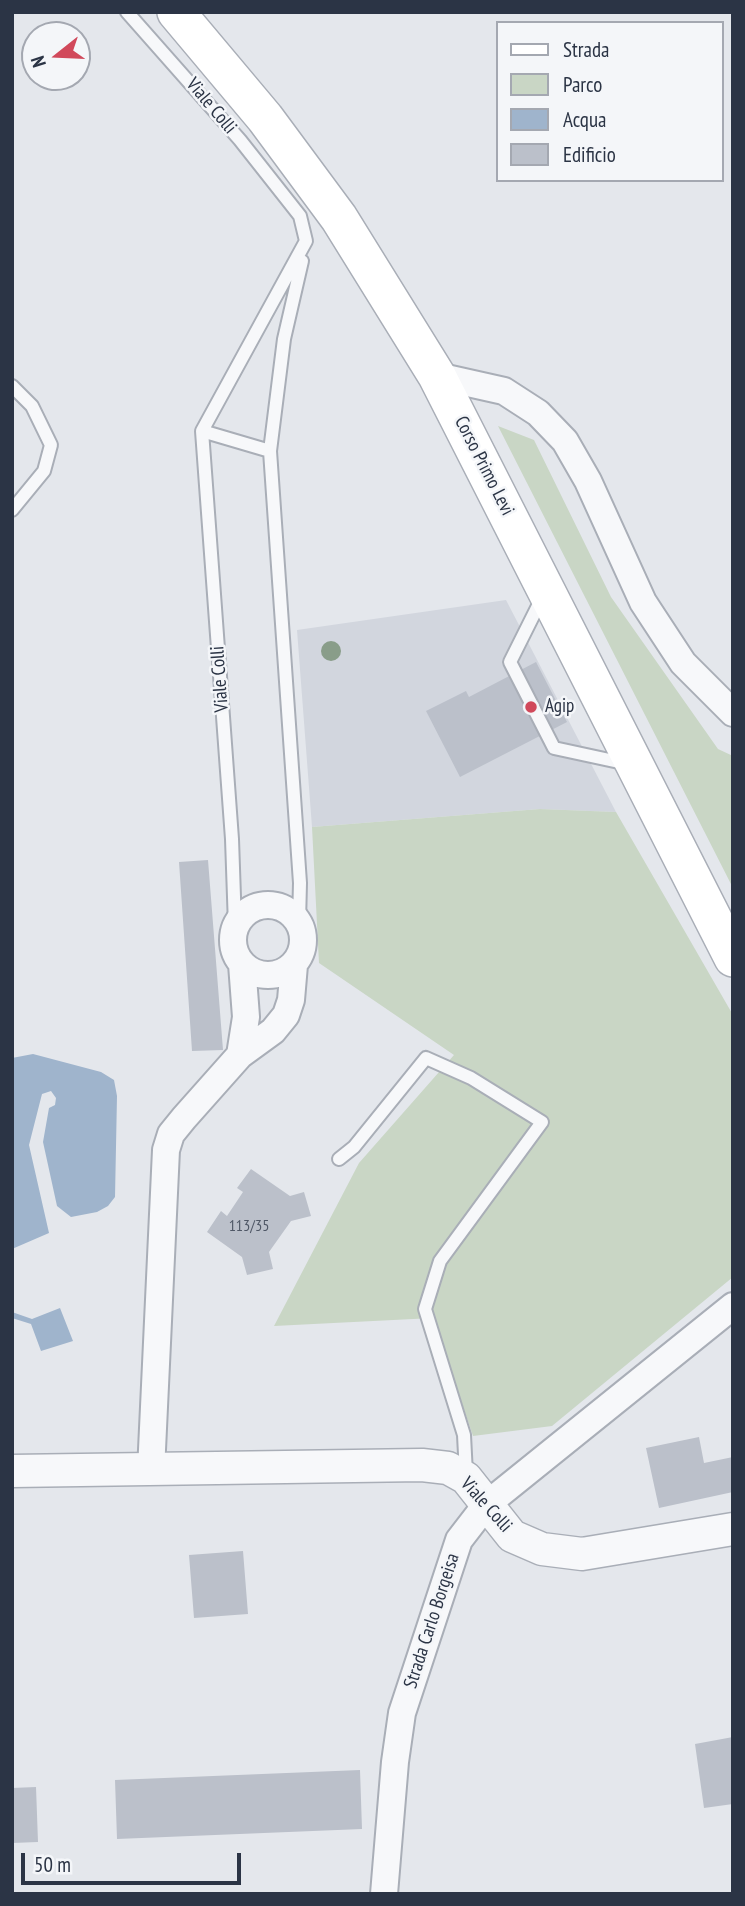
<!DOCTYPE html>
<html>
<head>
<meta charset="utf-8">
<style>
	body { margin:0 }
	#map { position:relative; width:745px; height:1906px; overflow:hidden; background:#e4e7ec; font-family:"PT Sans Narrow",sans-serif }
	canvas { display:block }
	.frame { position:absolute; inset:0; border:14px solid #2b3445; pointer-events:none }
	.legend { position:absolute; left:496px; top:21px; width:228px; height:161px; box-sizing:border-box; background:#f4f6f9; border:2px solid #a4a8b1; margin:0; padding:9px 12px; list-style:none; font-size:21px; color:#2b3445 }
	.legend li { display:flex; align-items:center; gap:14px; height:35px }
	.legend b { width:35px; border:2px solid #a4a8b1 }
	.north { position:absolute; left:21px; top:21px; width:70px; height:70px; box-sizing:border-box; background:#f4f6f9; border:2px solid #a4a8b1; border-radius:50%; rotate:252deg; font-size:19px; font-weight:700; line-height:28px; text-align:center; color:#2b3445 }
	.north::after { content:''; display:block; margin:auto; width:24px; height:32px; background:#d1495b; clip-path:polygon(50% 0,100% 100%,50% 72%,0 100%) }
	.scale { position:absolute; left:21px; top:1853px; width:220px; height:32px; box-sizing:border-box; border:4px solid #2b3445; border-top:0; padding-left:9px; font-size:21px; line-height:24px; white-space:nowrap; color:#2b3445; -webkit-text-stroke:5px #f4f6f9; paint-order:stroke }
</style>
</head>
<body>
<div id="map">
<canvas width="745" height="1906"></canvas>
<div class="frame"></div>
<ul class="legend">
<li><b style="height:9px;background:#fff"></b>Strada</li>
<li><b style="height:19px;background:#c9d6c5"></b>Parco</li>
<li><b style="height:19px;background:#9fb4cc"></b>Acqua</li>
<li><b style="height:19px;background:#bbc0ca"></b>Edificio</li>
</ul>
<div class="north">N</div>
<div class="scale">50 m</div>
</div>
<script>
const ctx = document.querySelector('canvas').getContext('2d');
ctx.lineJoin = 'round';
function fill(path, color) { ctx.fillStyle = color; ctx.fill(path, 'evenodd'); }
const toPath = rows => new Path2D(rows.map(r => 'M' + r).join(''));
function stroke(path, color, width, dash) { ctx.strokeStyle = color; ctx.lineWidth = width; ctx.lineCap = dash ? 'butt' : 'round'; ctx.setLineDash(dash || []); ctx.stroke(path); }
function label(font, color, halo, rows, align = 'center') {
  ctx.font = font + ' "PT Sans Narrow",sans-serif'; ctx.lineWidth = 5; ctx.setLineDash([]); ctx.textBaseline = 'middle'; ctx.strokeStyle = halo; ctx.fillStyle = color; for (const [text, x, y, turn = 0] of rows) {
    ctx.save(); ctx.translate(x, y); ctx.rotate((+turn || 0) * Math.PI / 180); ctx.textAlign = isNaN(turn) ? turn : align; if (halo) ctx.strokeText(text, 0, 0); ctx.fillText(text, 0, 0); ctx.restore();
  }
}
fill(toPath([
	[506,600,616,812,540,809,312,827,297,630]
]), '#d2d6de');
fill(toPath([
	[498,426,534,440,611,597,718,749,733,756,733,888],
	[540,809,616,812,733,1015,733,1277,552,1426,473,1436,433,1318,274,1326,359,1163,454,1055,319,963,312,827]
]), '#c9d6c5');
fill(toPath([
	[33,1054,101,1072,114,1080,117,1096,115,1197,108,1206,97,1212,71,1217,57,1206,43,1142,49,1108,55,1105,56,1098,51,1091,42,1094,29,1145,49,1233,12,1249,12,1058],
	[60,1308,73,1341,41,1351,31,1324,12,1318,12,1312,32,1319]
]), '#9fb4cc');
fill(toPath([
	[536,662,567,722,460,777,426,711,466,691,469,697],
	[208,860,223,1050,192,1051,179,862],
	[251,1169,290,1196,304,1192,311,1216,291,1221,269,1252,273,1269,247,1275,242,1257,207,1232,221,1211,227,1216,243,1192,237,1188],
	[699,1437,704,1463,733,1457,733,1492,659,1508,646,1448],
	[243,1551,248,1614,194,1618,189,1555],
	[733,1737,733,1804,704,1808,695,1744],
	[360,1770,362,1829,117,1839,115,1780],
	[36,1787,38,1842,12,1843,12,1788]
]), '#bbc0ca');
const service = toPath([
	[127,12,240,140,300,216,306,241,202,431],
	[12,386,32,406,51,445,44,471,12,510],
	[270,451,284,339,302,261],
	[542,598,510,662,554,748,628,764],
	[235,926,232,839,202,431,270,451,300,883,299,922],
	[339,1159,354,1147,426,1058,471,1078,542,1122,440,1261,425,1309,464,1435,466,1474]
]);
const minor = toPath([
	[437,376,504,391,538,413,565,441,588,481,643,602,683,663,733,713],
	'233 940a35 35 0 1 1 70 0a35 35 0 1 1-70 0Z',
	[240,1055,246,1017,242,964],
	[151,1471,166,1150,171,1134,184,1118,240,1055,273,1031,286,1015,291,1000,294,965],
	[384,1894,395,1762,402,1713,459,1540,486,1505,733,1306]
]);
const tertiary = toPath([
	[12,1471,422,1465,448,1468,466,1478,512,1536,542,1549,582,1554,733,1529]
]);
const secondary = toPath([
	[176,12,265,118,339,218,437,376,733,958]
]);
stroke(service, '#a9aeb7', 16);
stroke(minor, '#a9aeb7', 30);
stroke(tertiary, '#a9aeb7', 35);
stroke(secondary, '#a9aeb7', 40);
stroke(service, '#f7f8fa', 12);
stroke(minor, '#f7f8fa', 26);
stroke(tertiary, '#f7f8fa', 32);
stroke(secondary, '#fff', 37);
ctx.fillStyle = '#899d89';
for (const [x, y] of [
	[331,651]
]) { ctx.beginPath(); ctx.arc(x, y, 10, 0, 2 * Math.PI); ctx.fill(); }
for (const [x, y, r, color] of [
	[531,707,7,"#d1495b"]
]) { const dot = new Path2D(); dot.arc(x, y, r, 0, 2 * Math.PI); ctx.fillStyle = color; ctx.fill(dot); stroke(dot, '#f4f6f9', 2.5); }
label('16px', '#4f5766', null, [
	["113/35",249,1226]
]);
label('19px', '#2b3445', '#f4f6f9', [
	["Viale Colli",211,106,50],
	["Corso Primo Levi",484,466,63],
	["Viale Colli",220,679,-94],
	["Viale Colli",486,1505,48],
	["Strada Carlo Borgeisa",432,1621,-72]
]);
label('19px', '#2b3445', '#f4f6f9', [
	["Agip",545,707]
], 'left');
</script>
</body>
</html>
